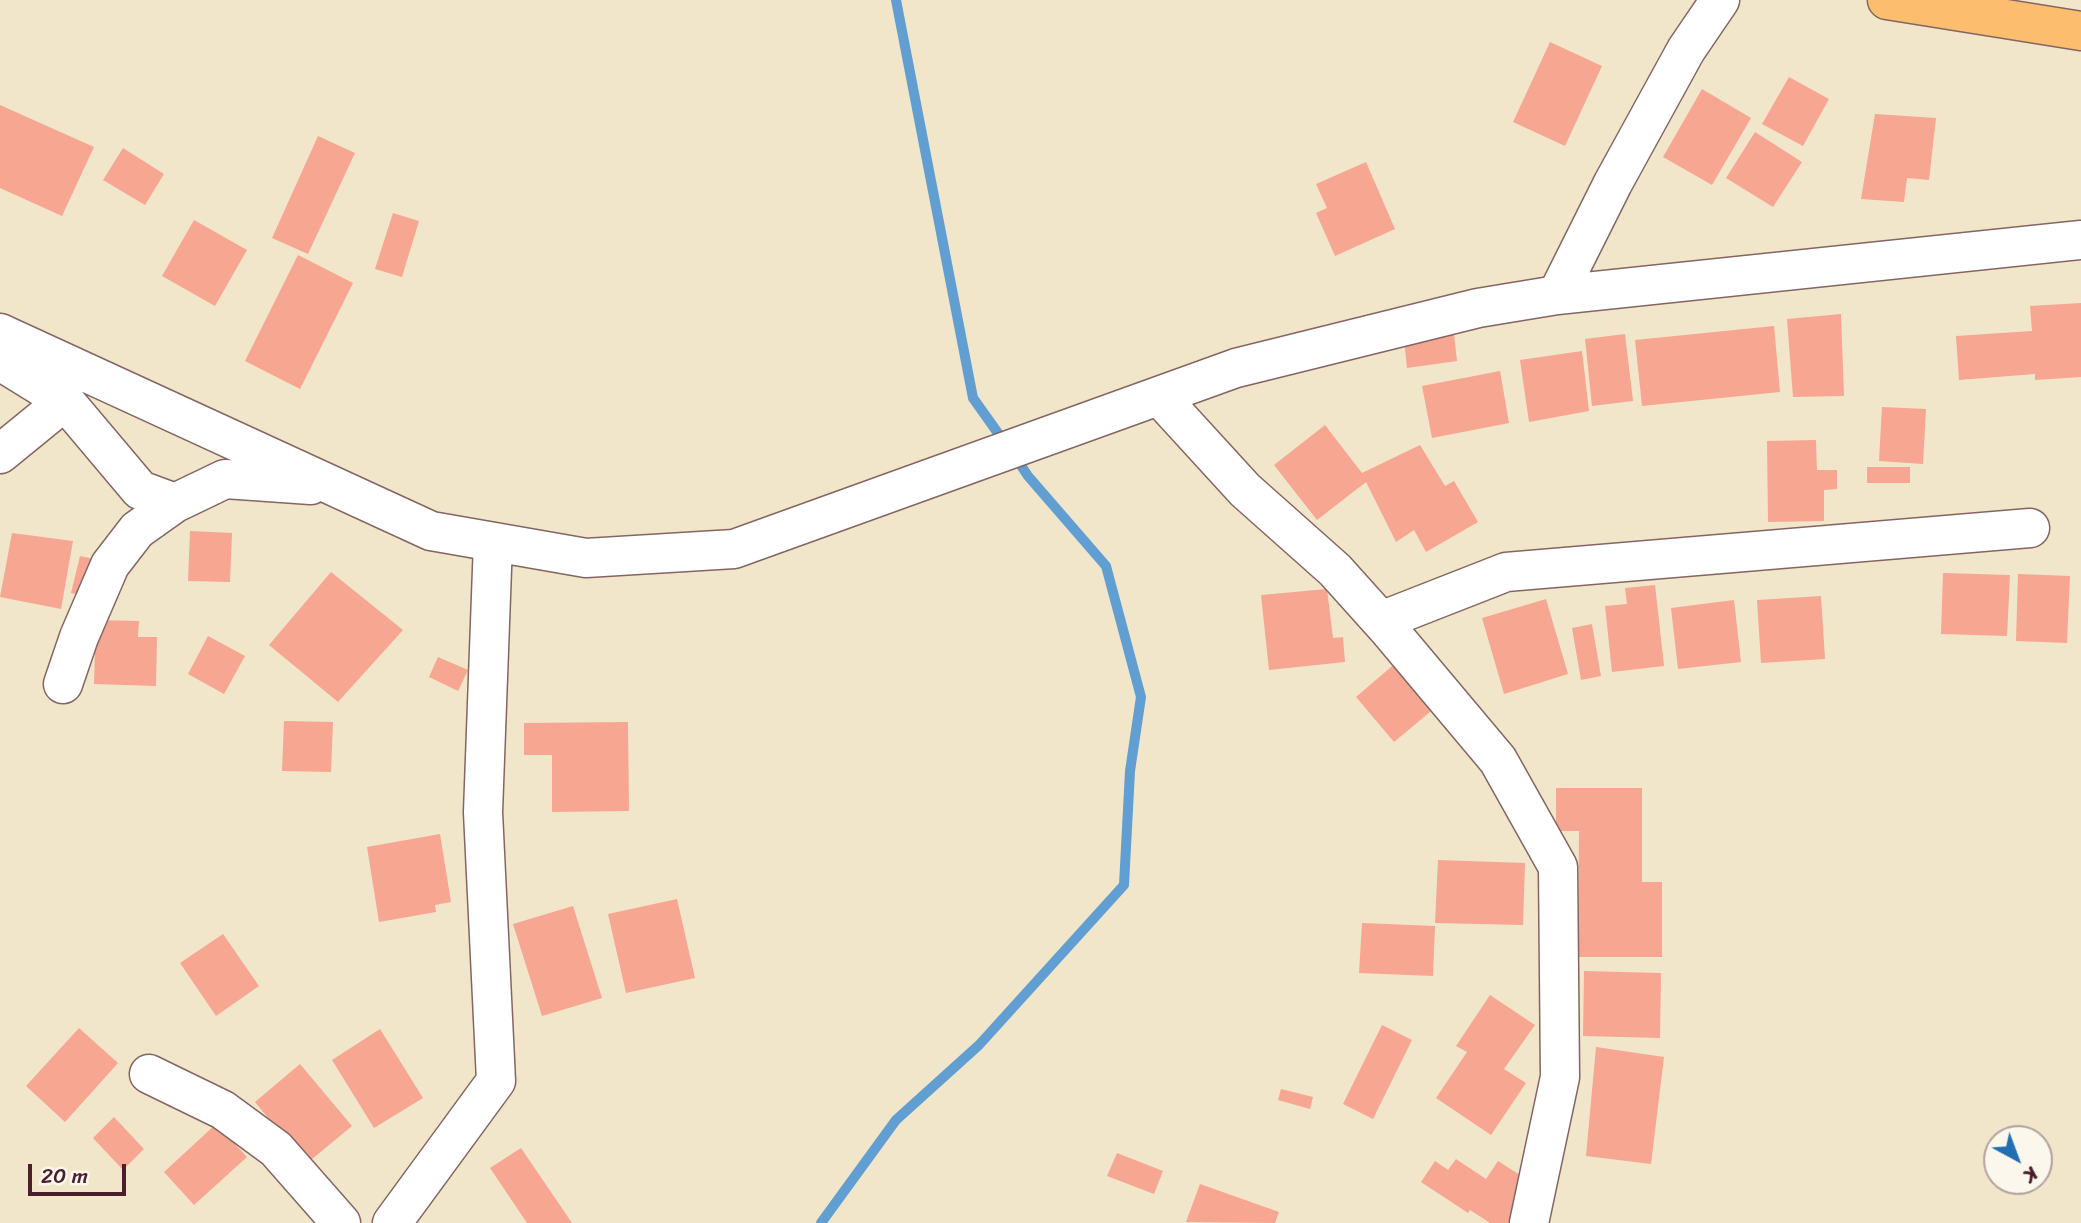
<!DOCTYPE html>
<html>
<head>
<meta charset="utf-8">
<style>
	body { margin:0 }
	#map { position:relative; width:2081px; height:1223px; overflow:hidden; background:#f1e6ca; font-family:Sriracha,sans-serif }
	canvas { display:block }
	.north { position:absolute; left:1983px; top:1125px; width:70px; height:70px; box-sizing:border-box; background:#fbf7ec; border:2px solid #b4a19f; border-radius:50%; rotate:139deg; font-size:19px; font-weight:700; line-height:28px; text-align:center; color:#4a1f2b }
	.north::after { content:''; display:block; margin:auto; width:24px; height:32px; background:#1f6fb2; clip-path:polygon(50% 0,100% 100%,50% 72%,0 100%) }
	.scale { position:absolute; left:28px; top:1164px; width:98px; height:32px; box-sizing:border-box; border:4px solid #4a1f2b; border-top:0; padding-left:9px; font-size:21px; line-height:24px; white-space:nowrap; color:#4a1f2b; -webkit-text-stroke:5px #fbf7ec; paint-order:stroke }
</style>
</head>
<body>
<div id="map">
<canvas width="2081" height="1223"></canvas>
<div class="north">K</div>
<div class="scale">20 m</div>
</div>
<script>
const ctx = document.querySelector('canvas').getContext('2d');
ctx.lineJoin = 'round';
const toPath = rows => new Path2D(rows.map(r => 'M' + r).join(''));
function stroke(path, color, width, dash) { ctx.strokeStyle = color; ctx.lineWidth = width; ctx.lineCap = dash ? 'butt' : 'round'; ctx.setLineDash(dash || []); ctx.stroke(path); }
function fill(path, color) { ctx.fillStyle = color; ctx.fill(path, 'evenodd'); }
stroke(toPath([
	[896,0,973,398,1005,443],
	[821,1223,896,1120,979,1045,1124,885,1130,771,1141,697,1106,566,1028,476,1014,455]
]), '#619fd3', 10);
fill(toPath([
	[1550,42,1602,66,1565,146,1513,122],
	[1789,77,1829,99,1803,146,1762,124],
	[1702,89,1751,118,1712,185,1663,157],
	[0,105,94,147,62,216,0,188],
	[1875,114,1936,118,1929,180,1907,178,1904,202,1861,199],
	[1755,132,1802,162,1773,207,1726,178],
	[318,136,355,153,308,254,272,238],
	[123,148,164,174,145,205,103,180],
	[1366,162,1395,229,1335,256,1316,213,1327,208,1316,184],
	[393,213,419,221,402,277,375,269],
	[194,220,247,250,215,306,162,276],
	[298,255,353,283,300,389,245,361],
	[2081,303,2081,377,2035,380,2035,374,1959,380,1956,336,2032,331,2030,306],
	[1841,314,1844,396,1793,397,1787,319],
	[1774,326,1780,392,1642,406,1635,340],
	[1454,334,1457,361,1407,368,1404,339],
	[1625,334,1633,401,1592,406,1585,339],
	[1582,351,1589,411,1529,422,1520,360],
	[1500,371,1509,423,1432,438,1422,386],
	[1882,407,1926,409,1923,464,1879,461],
	[1325,425,1362,473,1420,445,1445,486,1454,481,1478,522,1426,552,1414,530,1396,542,1366,482,1317,520,1274,465],
	[1816,440,1817,470,1837,470,1837,489,1824,490,1824,521,1768,522,1767,441],
	[1867,467,1910,467,1910,483,1867,483],
	[190,531,232,533,230,582,188,581],
	[12,533,73,541,61,609,0,597],
	[80,556,104,561,95,599,71,593],
	[331,572,403,630,338,702,269,645],
	[1943,573,2010,575,2007,636,1941,634],
	[2018,574,2070,576,2067,643,2016,641],
	[1655,585,1664,666,1612,672,1605,606,1627,604,1625,588],
	[1327,589,1333,638,1343,637,1345,662,1269,670,1261,595],
	[1821,596,1825,659,1761,663,1757,600],
	[1546,599,1568,674,1504,694,1482,618],
	[1734,600,1741,662,1678,669,1671,608],
	[96,620,139,621,138,637,157,637,156,686,94,684],
	[1592,624,1601,676,1581,680,1572,628],
	[208,636,245,656,224,694,188,674],
	[438,657,468,670,458,691,429,677],
	[1398,661,1436,707,1394,742,1356,697],
	[284,721,333,722,331,772,282,771],
	[628,722,629,811,552,812,552,755,524,755,524,723],
	[1556,788,1642,788,1642,882,1662,882,1662,957,1578,957,1579,831,1556,831],
	[440,834,451,902,435,905,436,912,379,922,367,847],
	[1438,860,1525,863,1523,925,1435,923],
	[677,899,695,978,626,993,608,914],
	[573,906,602,998,542,1016,513,924],
	[1362,923,1435,926,1433,976,1359,973],
	[223,934,259,986,216,1016,180,963],
	[1584,971,1661,973,1660,1038,1583,1036],
	[1490,995,1535,1025,1504,1069,1526,1083,1491,1135,1436,1098,1467,1052,1456,1046],
	[1382,1025,1412,1040,1373,1119,1343,1104],
	[79,1028,118,1063,65,1122,26,1086],
	[380,1029,423,1098,374,1128,332,1060],
	[1596,1047,1664,1057,1651,1164,1586,1156],
	[300,1064,352,1126,306,1164,255,1102],
	[1281,1089,1313,1097,1310,1109,1278,1100],
	[114,1117,144,1149,123,1170,93,1138],
	[216,1124,247,1157,194,1205,164,1172],
	[521,1148,572,1223,527,1223,490,1168],
	[1117,1153,1163,1171,1154,1194,1107,1176],
	[1456,1159,1486,1179,1498,1161,1534,1184,1508,1223,1490,1223,1470,1210,1468,1213,1421,1182,1435,1161,1448,1170],
	[1200,1184,1279,1212,1275,1223,1186,1222]
]), '#f6a691');
const minor = toPath([
	[1557,295,1613,183,1686,50,1720,0],
	[0,333,431,531,586,558,734,549,1236,368,1478,308,1557,295,2081,240],
	[0,361,65,401,140,490,175,503,225,479,311,485],
	[1159,396,1245,490,1335,570,1388,629,1498,760,1558,867,1560,1077,1529,1223],
	[0,454,65,401],
	[1388,629,1391,617,1506,572,2030,528],
	[63,684,79,637,110,565,137,530,175,503],
	[149,1074,223,1110,276,1149,341,1223],
	[392,1223,496,1081,483,812,493,542]
]);
const highway = toPath([
	[1887,0,2081,31]
]);
stroke(minor, '#846563', 41);
stroke(highway, '#846563', 41);
stroke(minor, '#fff', 38);
stroke(highway, '#fcbd6f', 38);
</script>
</body>
</html>
